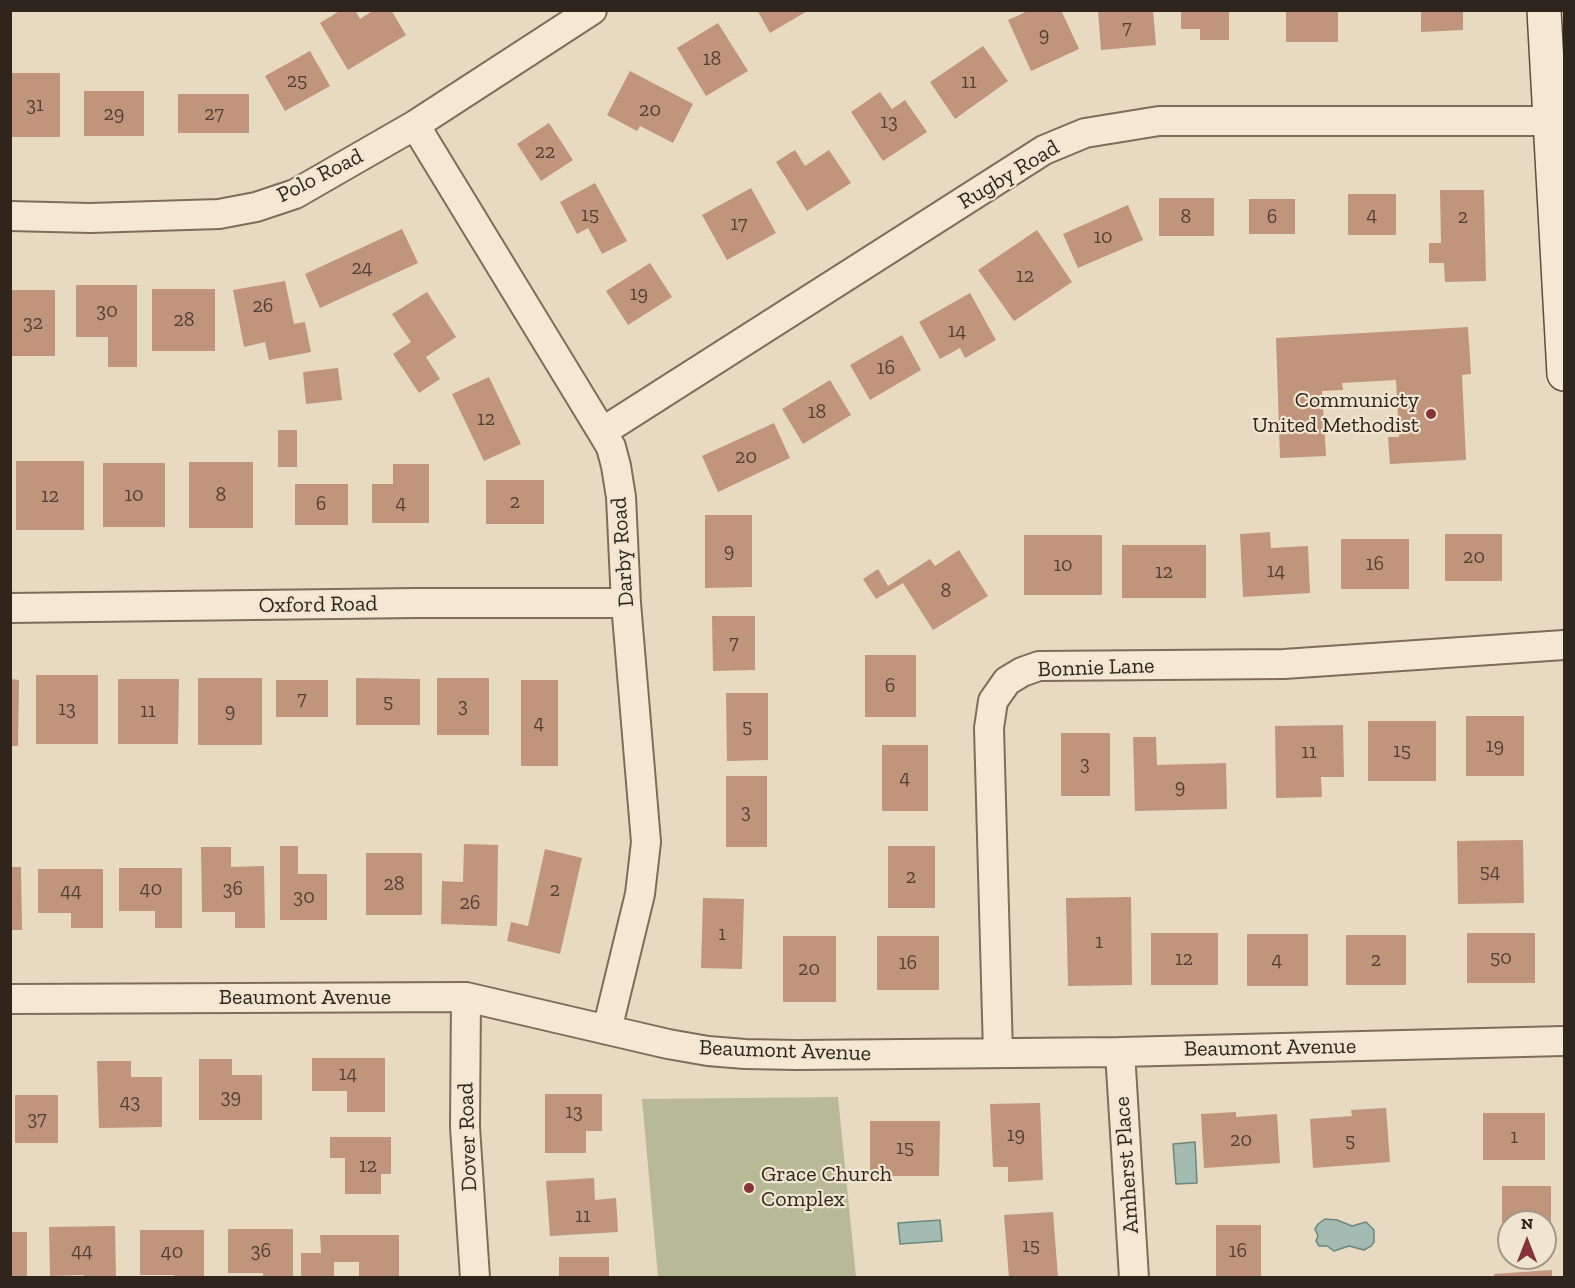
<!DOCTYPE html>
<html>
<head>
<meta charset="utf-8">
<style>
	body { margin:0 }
	#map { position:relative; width:1575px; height:1288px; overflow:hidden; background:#e7dac1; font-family:"Zilla Slab",serif }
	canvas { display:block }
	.frame { position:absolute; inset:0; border:12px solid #30251d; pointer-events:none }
	.north { position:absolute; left:1497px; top:1210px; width:60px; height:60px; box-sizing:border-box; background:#f0e5d0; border:2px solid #a39888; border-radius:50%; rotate:0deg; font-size:16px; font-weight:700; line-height:24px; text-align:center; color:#30251d }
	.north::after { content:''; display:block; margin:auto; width:21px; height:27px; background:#863339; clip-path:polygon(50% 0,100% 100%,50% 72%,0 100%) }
</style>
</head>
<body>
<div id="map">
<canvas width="1575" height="1288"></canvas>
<div class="frame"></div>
<div class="north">N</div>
</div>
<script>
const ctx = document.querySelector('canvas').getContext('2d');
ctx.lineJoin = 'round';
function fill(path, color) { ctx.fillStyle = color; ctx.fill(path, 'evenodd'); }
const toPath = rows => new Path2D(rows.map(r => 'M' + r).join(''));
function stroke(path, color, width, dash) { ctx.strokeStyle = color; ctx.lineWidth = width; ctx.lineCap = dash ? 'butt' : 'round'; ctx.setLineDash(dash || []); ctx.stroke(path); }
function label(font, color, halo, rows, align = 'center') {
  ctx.font = font + ' "Zilla Slab",serif'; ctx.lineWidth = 4.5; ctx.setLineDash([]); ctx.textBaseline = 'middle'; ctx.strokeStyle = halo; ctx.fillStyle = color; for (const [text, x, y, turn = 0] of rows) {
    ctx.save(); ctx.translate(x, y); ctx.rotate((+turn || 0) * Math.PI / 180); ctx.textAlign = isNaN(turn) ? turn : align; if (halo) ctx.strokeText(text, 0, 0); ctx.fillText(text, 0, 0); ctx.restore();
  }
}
fill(toPath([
	[838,1097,856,1277,658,1277,642,1099]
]), '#b8b995');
const water = toPath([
	[1195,1142,1197,1183,1176,1184,1173,1144,1195,1142],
	[1325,1219,1337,1220,1352,1226,1366,1222,1374,1230,1374,1242,1371,1246,1364,1250,1349,1246,1334,1251,1327,1246,1319,1246,1316,1241,1318,1236,1315,1229,1318,1224,1325,1219],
	[940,1220,942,1241,900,1244,898,1223,940,1220]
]);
fill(water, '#a3bbb2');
stroke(water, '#6c877e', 1.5);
fill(toPath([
	[341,10,355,10,360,19,374,10,391,10,406,35,348,70,320,23],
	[757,10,809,10,770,33],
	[1030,10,1061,10,1079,49,1031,71,1008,20],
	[1098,10,1153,10,1156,45,1101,50],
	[1181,10,1229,10,1229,40,1200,40,1200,29,1181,29],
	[1286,10,1338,10,1338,42,1286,42],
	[1421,10,1463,10,1463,30,1421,32],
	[718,23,748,71,706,96,677,48],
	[983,46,1008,81,955,119,930,82],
	[310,51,330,86,285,111,265,76],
	[630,71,693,104,673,143,640,126,637,131,607,115],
	[10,73,60,73,60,137,10,137],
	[84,91,144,91,144,136,84,136],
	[880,92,892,109,905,100,927,132,883,161,851,112],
	[178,94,249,94,249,133,178,133],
	[549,123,573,160,541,181,517,144],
	[795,150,805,166,829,150,851,183,807,211,776,162],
	[595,183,627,241,602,254,588,228,577,234,560,202],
	[751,188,776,233,727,260,702,215],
	[1440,190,1484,190,1486,281,1445,282,1444,263,1429,263,1429,243,1441,243],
	[1348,194,1396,194,1396,235,1348,235],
	[1159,198,1214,198,1214,236,1159,236],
	[1249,199,1295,199,1295,234,1249,234],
	[1128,205,1143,240,1078,268,1063,234],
	[402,229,418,263,320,308,305,274],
	[1037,230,1072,282,1014,321,978,270],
	[650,263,672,297,628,325,606,291],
	[285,281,294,324,305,322,311,352,269,360,265,342,244,347,233,290],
	[76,285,137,285,137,367,108,367,108,337,76,337],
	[152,289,215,289,215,351,152,351],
	[10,290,55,290,55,356,10,356],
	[427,292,456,337,426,357,440,379,419,393,393,354,411,342,392,314],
	[970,293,996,340,965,358,960,348,940,359,919,322],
	[1468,327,1471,374,1462,375,1466,460,1390,464,1388,437,1399,437,1396,380,1342,383,1343,390,1322,391,1326,456,1280,458,1276,338],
	[902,335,921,370,870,400,850,365],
	[338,368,342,400,306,404,303,372],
	[489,377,521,444,484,461,452,394],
	[830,380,851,415,803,444,782,409],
	[774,423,790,458,718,492,702,456],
	[278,430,297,430,297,467,278,467],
	[16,461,84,461,84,530,16,530],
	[189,462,253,462,253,528,189,528],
	[103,463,165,463,165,527,103,527],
	[393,464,429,464,429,523,372,523,372,484,393,484],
	[486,480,544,480,544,524,486,524],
	[295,484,348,484,348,525,295,525],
	[705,515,752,515,752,587,705,588],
	[1270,532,1271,548,1308,546,1310,593,1243,597,1240,534],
	[1445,534,1502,534,1502,581,1445,581],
	[1024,535,1102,535,1102,595,1024,595],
	[1341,539,1409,539,1409,589,1341,589],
	[1122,545,1206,545,1206,598,1122,598],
	[959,550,988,596,933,630,903,583,876,599,863,579,878,569,888,586,930,559,935,566],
	[712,616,755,616,755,670,713,671],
	[865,655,916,655,916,717,865,717],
	[36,675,98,675,98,744,36,744],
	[198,678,262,678,262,745,198,745],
	[356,678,420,679,420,725,356,725],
	[437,678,489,678,489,735,437,735],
	[10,679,19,680,18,746,10,746],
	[118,679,179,679,178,744,118,744],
	[276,680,328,680,328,717,276,717],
	[521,680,558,680,558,766,521,766],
	[726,693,768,693,768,760,727,761],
	[1466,716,1524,716,1524,776,1466,776],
	[1368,721,1436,721,1436,781,1368,781],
	[1343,725,1344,777,1321,777,1322,797,1276,798,1275,726],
	[1061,733,1110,733,1110,796,1061,796],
	[1133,737,1156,737,1157,765,1226,763,1227,809,1135,811],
	[882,745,928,745,928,811,882,811],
	[726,776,767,776,767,847,726,847],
	[1523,840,1524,903,1458,904,1457,841],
	[464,844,498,845,497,926,441,924,442,881,463,882],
	[280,846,298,846,298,874,327,874,327,920,280,920],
	[888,846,935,846,935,908,888,908],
	[201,847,231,847,231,867,264,866,265,928,235,928,235,912,202,912],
	[545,849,582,858,560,954,507,941,511,922,528,926],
	[366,853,422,853,422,915,366,915],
	[10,867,21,867,22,930,10,930],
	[119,868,182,868,182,928,155,928,155,911,119,911],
	[38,869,103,869,103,928,71,928,71,913,38,913],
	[1131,897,1132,985,1068,986,1066,898],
	[703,898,744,899,742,969,701,968],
	[1151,933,1218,933,1218,985,1151,985],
	[1467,933,1535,933,1535,983,1467,983],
	[1247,934,1308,934,1308,986,1247,986],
	[1346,935,1406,935,1406,985,1346,985],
	[783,936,836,936,836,1002,783,1002],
	[877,936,939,936,939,990,877,990],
	[312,1058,385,1058,385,1112,347,1112,347,1091,312,1091],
	[199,1059,232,1059,232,1075,262,1075,262,1120,199,1120],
	[97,1061,131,1061,131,1077,162,1077,162,1127,99,1128],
	[545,1094,602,1094,602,1131,586,1131,586,1153,545,1153],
	[15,1095,58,1095,58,1143,15,1143],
	[1040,1103,1043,1180,1008,1182,1008,1167,993,1167,990,1104],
	[1386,1108,1390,1162,1313,1168,1310,1119,1352,1116,1351,1110],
	[1236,1112,1236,1117,1277,1114,1280,1163,1204,1168,1201,1114],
	[1483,1113,1545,1113,1545,1160,1483,1160],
	[870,1121,940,1121,939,1176,870,1176],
	[330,1137,391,1137,391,1174,381,1174,381,1194,345,1194,345,1158,330,1158],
	[594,1178,595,1200,616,1198,618,1232,550,1236,546,1181],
	[1502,1186,1551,1186,1551,1247,1545,1247,1545,1222,1509,1222,1509,1247,1502,1247],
	[1053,1212,1058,1278,1009,1278,1004,1215],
	[1216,1225,1261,1225,1261,1278,1216,1278],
	[115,1226,116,1278,84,1278,84,1275,50,1276,49,1227],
	[228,1229,293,1229,293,1278,263,1278,263,1273,228,1273],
	[140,1230,204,1230,204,1278,174,1278,174,1275,140,1275],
	[10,1232,27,1232,27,1278,10,1278],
	[320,1235,399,1235,399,1278,359,1278,359,1262,334,1262,334,1278,301,1278,301,1253,321,1253],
	[559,1257,609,1257,609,1278,559,1278],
	[1552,1270,1552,1278,1494,1278,1494,1274]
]), '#c1947c');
const minor = toPath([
	[415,125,602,432,611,447,616,466,621,497,626,603,646,842,640,894,607,1030],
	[10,216,90,218,219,214,256,207,295,194,415,125,592,10],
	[602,432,1044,150,1085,133,1159,121,1550,121],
	[10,608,417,603,626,603],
	[466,997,465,1127,475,1278],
	[10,999,466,997,668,1044,708,1051,745,1054,797,1055,1120,1052,1564,1041],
	[1120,1052,1134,1278],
	[998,1053,989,728,993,701,1007,681,1022,672,1039,666,1284,664,1564,645]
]);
const secondary = toPath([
	[1544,10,1564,374]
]);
stroke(minor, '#7f6c5b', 32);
stroke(secondary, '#614d3e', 36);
stroke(minor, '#f4e8d3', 28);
stroke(secondary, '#f4e8d3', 33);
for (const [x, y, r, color] of [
	[1431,414,6,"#863339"],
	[749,1188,6,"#863339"]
]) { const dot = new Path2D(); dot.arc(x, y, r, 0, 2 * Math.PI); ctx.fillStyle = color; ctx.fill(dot); stroke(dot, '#f0e5d0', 2); }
label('20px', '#544135', null, [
	["7",1127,28],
	["9",1044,35],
	["18",712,59],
	["25",297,81],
	["11",969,82],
	["31",35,105],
	["20",650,110],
	["29",114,114],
	["27",214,114],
	["13",889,122],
	["22",545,152],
	["15",590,215],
	["4",1372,215],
	["8",1186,217],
	["6",1272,217],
	["2",1463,217],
	["17",739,224],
	["10",1103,237],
	["24",362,268],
	["12",1025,276],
	["19",639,294],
	["26",263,306],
	["30",107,311],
	["28",184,320],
	["32",33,323],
	["14",957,331],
	["16",886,368],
	["18",817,412],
	["12",486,419],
	["20",746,457],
	["10",134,495],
	["8",221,495],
	["12",50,496],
	["2",515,502],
	["4",401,503],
	["6",321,504],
	["9",729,551],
	["20",1474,557],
	["16",1375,564],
	["10",1063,565],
	["14",1276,571],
	["12",1164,572],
	["8",946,591],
	["7",734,643],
	["6",890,686],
	["7",302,699],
	["5",388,702],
	["3",463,706],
	["13",67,709],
	["11",148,711],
	["9",230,711],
	["4",539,723],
	["5",747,727],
	["19",1495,746],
	["15",1402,751],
	["11",1309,752],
	["3",1085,764],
	["4",905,778],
	["9",1180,787],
	["3",746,812],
	["54",1490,872],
	["2",911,877],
	["28",394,884],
	["40",151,889],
	["36",233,889],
	["2",555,890],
	["44",71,891],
	["30",304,897],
	["26",470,903],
	["1",722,934],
	["1",1099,942],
	["50",1501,958],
	["12",1184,959],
	["4",1277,960],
	["2",1376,960],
	["16",908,963],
	["20",809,969],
	["14",348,1074],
	["39",231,1097],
	["43",130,1102],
	["13",574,1112],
	["37",37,1119],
	["19",1016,1135],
	["1",1514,1137],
	["20",1241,1140],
	["5",1350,1141],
	["15",905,1148],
	["12",368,1166],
	["11",583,1216],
	["15",1031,1246],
	["44",82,1251],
	["36",261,1251],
	["16",1238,1251],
	["40",172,1252]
]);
label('22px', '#30251d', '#f0e5d0', [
	["Rugby Road",1009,175,-31],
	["Polo Road",320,176,-27],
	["Darby Road",623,552,-94],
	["Oxford Road",318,605,-1],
	["Bonnie Lane",1096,668,-2],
	["Beaumont Avenue",305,998],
	["Beaumont Avenue",1270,1048,-1],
	["Beaumont Avenue",785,1051,2],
	["Dover Road",468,1137,-92],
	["Amherst Place",1127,1165,-94]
]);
label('22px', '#30251d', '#f0e5d0', [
	["Communicty",1419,401],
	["United Methodist",1419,426],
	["Grace Church",761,1175,"left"],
	["Complex",761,1200,"left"]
], 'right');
</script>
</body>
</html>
